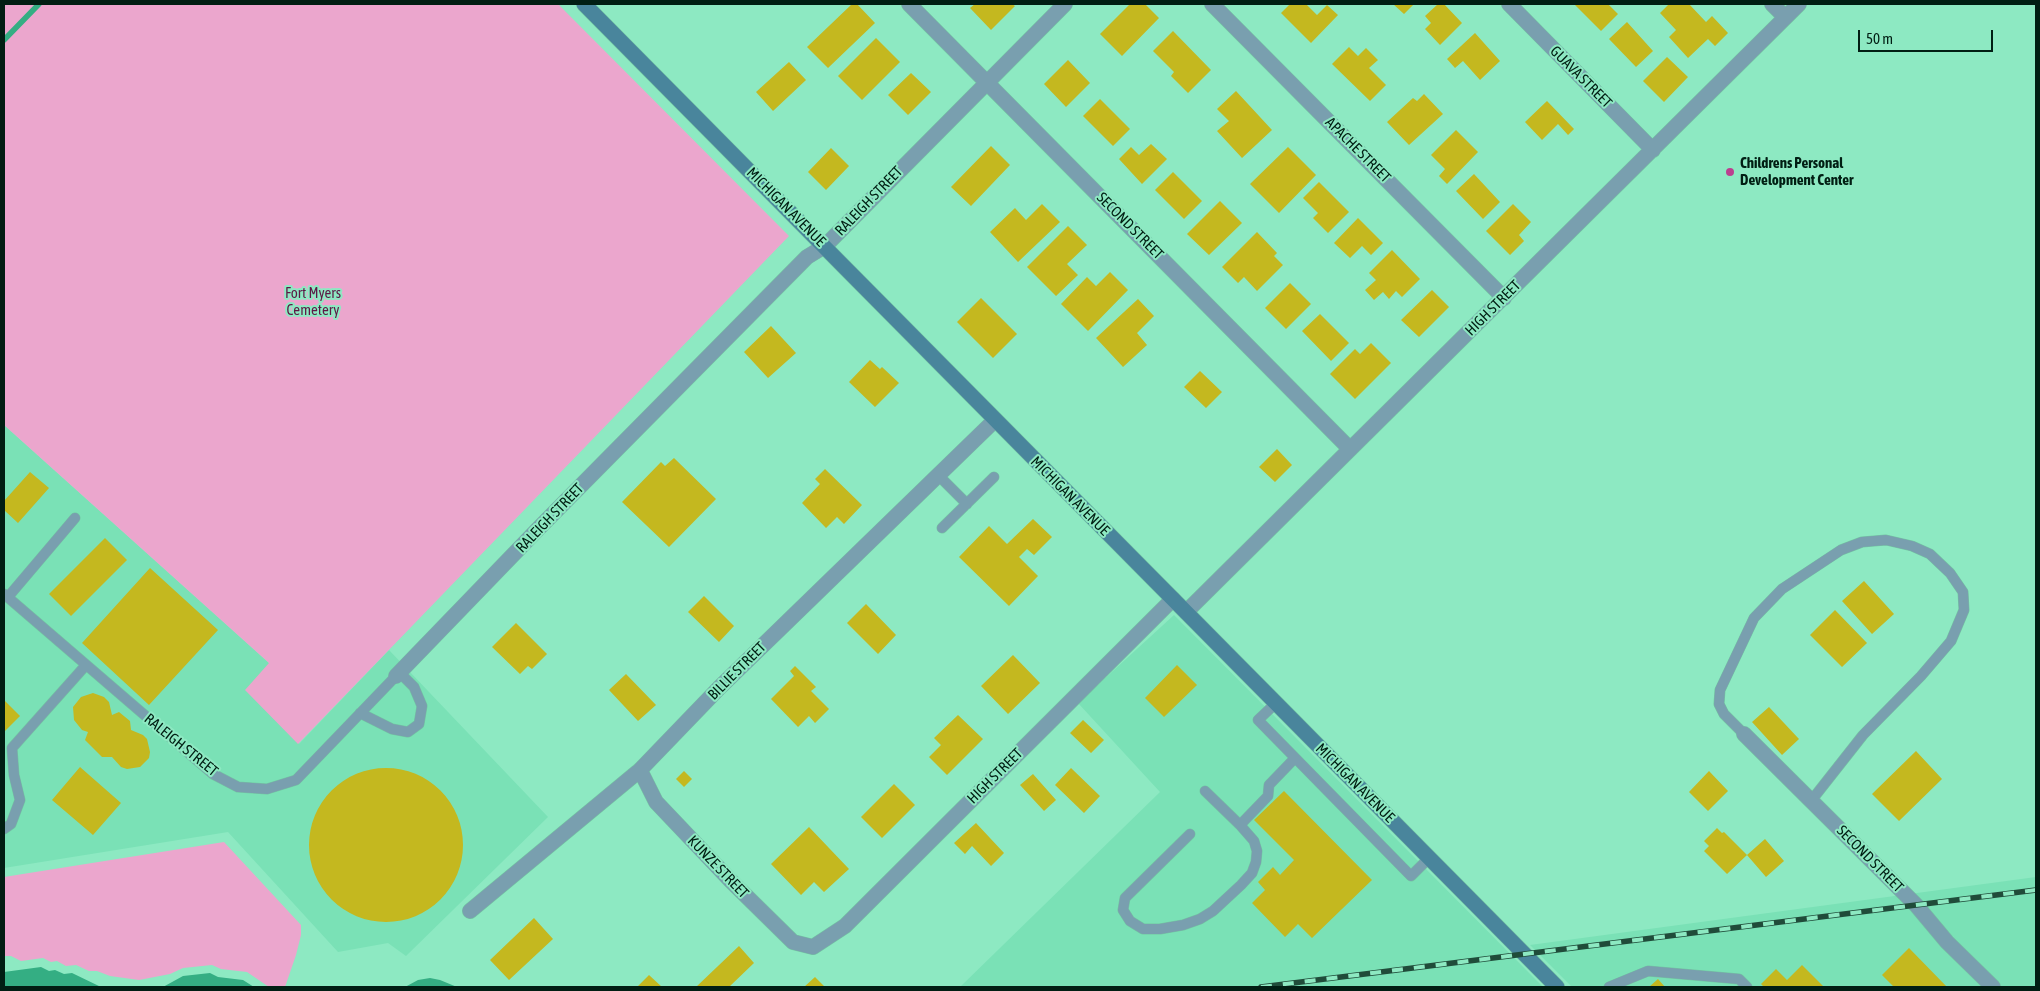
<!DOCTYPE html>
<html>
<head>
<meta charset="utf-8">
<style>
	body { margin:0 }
	#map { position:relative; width:2040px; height:991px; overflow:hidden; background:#8de9c2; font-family:"Asap Condensed",sans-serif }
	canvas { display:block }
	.frame { position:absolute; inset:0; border:5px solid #011e13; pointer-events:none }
	.scale { position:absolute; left:1858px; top:30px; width:135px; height:22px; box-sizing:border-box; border:2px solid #011e13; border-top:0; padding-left:6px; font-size:15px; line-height:18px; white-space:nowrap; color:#011e13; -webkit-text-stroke:4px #8de9c2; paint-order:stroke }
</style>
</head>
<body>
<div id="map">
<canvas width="2040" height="991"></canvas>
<div class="frame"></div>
<div class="scale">50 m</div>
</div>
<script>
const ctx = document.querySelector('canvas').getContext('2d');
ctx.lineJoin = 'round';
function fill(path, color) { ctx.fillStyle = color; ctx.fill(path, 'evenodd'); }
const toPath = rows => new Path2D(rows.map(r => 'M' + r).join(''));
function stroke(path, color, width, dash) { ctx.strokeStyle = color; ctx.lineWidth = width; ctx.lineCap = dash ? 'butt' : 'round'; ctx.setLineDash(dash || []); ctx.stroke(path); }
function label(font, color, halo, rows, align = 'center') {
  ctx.font = font + ' "Asap Condensed",sans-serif'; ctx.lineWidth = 4; ctx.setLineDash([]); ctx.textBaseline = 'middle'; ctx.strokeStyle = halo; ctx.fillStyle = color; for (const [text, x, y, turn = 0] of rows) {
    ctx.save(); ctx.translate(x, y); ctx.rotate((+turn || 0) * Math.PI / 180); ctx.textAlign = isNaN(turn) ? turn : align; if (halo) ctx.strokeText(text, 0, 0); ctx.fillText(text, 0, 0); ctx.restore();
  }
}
fill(toPath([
	[4,425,269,663,299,744,389,650,548,817,406,956,388,943,338,952,228,832,4,868],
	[1174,615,1543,987,960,987,1160,792,1078,703],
	[2036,877,2036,987,1572,987,1530,945]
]), '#7ae1b6');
fill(toPath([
	[4,4,558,4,789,236,298,744,245,690,269,663,4,425],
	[224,842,301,925,301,935,296,955,285,987,269,987,247,972,221,969,212,965,183,968,170,974,139,980,110,976,97,971,89,971,76,965,66,966,57,961,51,962,43,958,21,961,11,956,4,956,4,877]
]), '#eba6cd');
fill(toPath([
	[41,967,49,971,55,970,64,974,72,973,101,987,4,987,4,972],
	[210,973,218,977,243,980,254,987,163,987,183,976],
	[430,978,440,980,457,987,405,987,418,980]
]), '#34ae83');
stroke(toPath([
	[4,40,39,4]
]), '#34ae83', 5.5);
fill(toPath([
	[852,4,857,4,875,23,828,68,807,47],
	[975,4,1012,4,1015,6,991,30,970,8],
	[1130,4,1145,4,1159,18,1122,56,1100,34],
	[1290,4,1306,4,1317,15,1327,5,1338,15,1311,43,1281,13],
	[1393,4,1414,4,1404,14],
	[1438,4,1444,4,1462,23,1440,45,1425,29,1431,23,1425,16],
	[1574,4,1608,4,1618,14,1601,31],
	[1669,4,1689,4,1706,22,1712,16,1728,33,1715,46,1708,39,1688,58,1669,37,1676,30,1660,13],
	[1627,22,1653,51,1636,67,1609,39],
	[1173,31,1211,70,1188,93,1171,76,1174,72,1153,51],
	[1475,33,1500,61,1480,80,1463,61,1455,68,1447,59],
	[876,38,900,62,862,100,838,76],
	[1349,47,1358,56,1366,48,1378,60,1369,68,1386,85,1370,101,1332,64],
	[1667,57,1688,77,1664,102,1643,81],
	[1068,60,1090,83,1066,107,1044,84],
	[789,62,806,80,773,111,756,92],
	[911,73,931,92,908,115,888,95],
	[1236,91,1272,130,1242,158,1217,131,1229,121,1217,109],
	[1424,94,1443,114,1409,145,1387,122,1413,98,1417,101],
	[1100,99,1130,129,1113,146,1083,116],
	[1547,101,1574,129,1568,135,1558,124,1542,140,1525,122],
	[1456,130,1478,152,1447,184,1439,176,1445,169,1431,155],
	[1151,144,1167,159,1142,184,1119,159,1131,147,1139,155],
	[991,146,1010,165,971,206,951,187],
	[1288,147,1316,175,1279,213,1250,184],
	[831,148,849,166,826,190,808,172],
	[1173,172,1202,201,1184,219,1155,190],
	[1474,174,1500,202,1483,219,1456,191],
	[1319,182,1349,212,1328,233,1313,218,1318,213,1303,198],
	[1220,201,1242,223,1209,255,1187,234],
	[1042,204,1060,222,1018,262,990,232,1015,208,1026,220],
	[1513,204,1531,222,1519,235,1524,241,1510,255,1486,231],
	[1358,218,1383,243,1371,255,1362,246,1350,258,1334,243],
	[1068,226,1087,245,1067,264,1078,275,1056,296,1027,267],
	[1257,232,1277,253,1274,256,1283,265,1257,291,1244,277,1238,283,1222,267],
	[1392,250,1420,279,1402,297,1396,291,1389,299,1383,292,1374,300,1365,290,1376,280,1369,273],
	[1110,272,1128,290,1088,331,1061,304,1087,277,1096,286],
	[1290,283,1311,304,1286,329,1265,308],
	[1432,290,1449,307,1419,337,1401,320],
	[981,298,1017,334,993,358,957,322],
	[1138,299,1154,316,1137,333,1147,345,1123,367,1096,338],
	[1320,314,1349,343,1331,361,1302,331],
	[771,326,796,353,768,378,744,352],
	[1371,343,1391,363,1355,399,1330,374,1355,349,1360,354],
	[870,360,880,369,882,367,899,383,875,407,849,382],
	[1200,371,1222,392,1206,408,1184,387],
	[1277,449,1292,465,1275,482,1259,467],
	[674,458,716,499,669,547,622,502,661,462,665,466],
	[825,469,862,505,844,524,837,517,826,528,802,503,820,484,815,479],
	[30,472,49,488,18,523,4,510,4,501],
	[1033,519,1052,537,1034,555,1027,549,1019,557,1038,576,1009,606,959,557,989,526,1007,544],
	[105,538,127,560,71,616,49,594],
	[150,568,218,630,149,705,82,643],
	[1864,581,1894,614,1872,634,1842,601],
	[704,596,734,626,719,642,688,612],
	[866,604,896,635,878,654,847,623],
	[1835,610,1867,643,1842,667,1810,635],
	[516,623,547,654,532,669,528,666,520,674,492,647],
	[1013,655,1040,683,1008,714,981,686],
	[1177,665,1197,685,1164,717,1145,698],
	[795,666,816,687,811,691,829,709,815,723,809,716,798,727,771,699,794,676,790,671],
	[626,674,656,705,638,721,609,690],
	[93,693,104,697,109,702,112,715,119,712,130,721,131,730,143,735,147,739,150,752,149,758,140,767,127,769,121,767,112,757,102,757,85,740,88,732,82,730,74,720,73,707,81,697],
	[4,700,20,716,4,732],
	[1769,707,1799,739,1782,755,1752,722],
	[958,715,983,739,947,775,929,757,941,745,934,738],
	[1083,720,1104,740,1091,753,1070,733],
	[1916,751,1942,779,1899,821,1872,794],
	[80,767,121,803,93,835,52,800],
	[1071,768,1100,796,1084,813,1055,785],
	'309 845a77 77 0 1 1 154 0a77 77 0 1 1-154 0Z',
	[684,771,692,779,684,787,676,779],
	[1709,771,1728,791,1708,811,1689,792],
	[1033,774,1056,800,1044,811,1020,785],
	[894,784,915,805,882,838,861,817],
	[1284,791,1372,880,1312,938,1298,924,1285,937,1252,903,1265,890,1258,882,1273,867,1280,875,1294,860,1254,820],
	[976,823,1004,853,991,866,972,846,965,854,954,843],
	[809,827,849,869,824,892,814,882,801,895,771,864],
	[1717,828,1722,833,1724,832,1747,855,1765,839,1784,861,1766,877,1747,855,1727,874,1704,851,1709,846,1704,841],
	[534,918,553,939,509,980,490,960],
	[739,946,754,963,729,987,696,987],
	[1909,948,1947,987,1894,987,1882,975],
	[1802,965,1824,987,1764,987,1761,984,1776,969,1787,980],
	[649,975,662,987,637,987],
	[815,977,825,987,804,987],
	[1658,979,1665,987,1649,987]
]), '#c4b81f');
const lane = toPath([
	[938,475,967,504],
	[942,528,994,477],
	[4,594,213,774,238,787,267,789,296,780,396,676],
	[8,597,75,518],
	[1276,703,1258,720,1411,876,1429,858],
	[360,713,392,729,408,732,419,724,422,706,414,687,399,672],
	[1744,734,1724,714,1719,704,1720,690,1754,618,1782,589,1841,550,1862,542,1886,540,1912,546,1930,554,1950,573,1963,592,1964,610,1951,641,1921,676,1863,735,1811,801],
	[1205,791,1240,825],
	[4,829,11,824,20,800,14,775,12,748,86,665],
	[1190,834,1125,898,1123,910,1130,921,1143,929,1160,929,1183,925,1200,919,1213,911,1241,885,1252,873,1256,862,1257,851,1254,841,1240,825,1268,796,1269,785,1295,758],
	[1609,987,1648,971,1739,979,1747,987]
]);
const street = toPath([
	[909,4,1350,449],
	[1212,4,1504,298],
	[1509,4,1653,150],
	[1772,4,1785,17],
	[1186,612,1799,4],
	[396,676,539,528,807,257,825,246,1065,4],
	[1744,734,1916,905,1947,942,1993,987],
	[640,770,656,802,731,881,793,942,813,947,845,926,1173,599],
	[470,911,640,770,719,688,995,420]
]);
const secondary = toPath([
	[584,4,1557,987]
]);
stroke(lane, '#74c4a2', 11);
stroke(street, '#74c4a2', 16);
stroke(secondary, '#74c4a2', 16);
stroke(lane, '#799faf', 10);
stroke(street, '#799faf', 15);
stroke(secondary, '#49859c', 15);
const rail = toPath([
	[1261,987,2036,890]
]);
stroke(rail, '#204c3a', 5.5);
stroke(rail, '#8de9c2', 4, [11]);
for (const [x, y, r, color] of [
	[1730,172,5,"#bb3f8f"]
]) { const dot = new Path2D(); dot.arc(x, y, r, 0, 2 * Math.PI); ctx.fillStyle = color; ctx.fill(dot); stroke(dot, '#8de9c2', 2); }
label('15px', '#011e13', '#8de9c2', [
	["GUAVA STREET",1581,77,45],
	["APACHE STREET",1358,150,45],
	["RALEIGH STREET",869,201,-46],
	["MICHIGAN AVENUE",786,207,45],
	["SECOND STREET",1130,226,45],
	["HIGH STREET",1493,308,-45],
	["MICHIGAN AVENUE",1070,496,45],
	["RALEIGH STREET",550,518,-46],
	["BILLIE STREET",737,671,-45],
	["RALEIGH STREET",181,745,39],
	["HIGH STREET",995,776,-45],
	["MICHIGAN AVENUE",1355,783,45],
	["SECOND STREET",1870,859,45],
	["KUNZE STREET",718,867,46]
]);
label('bold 15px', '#011e13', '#8de9c2', [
	["Childrens Personal",1740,163],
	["Development Center",1740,180]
], 'left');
label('15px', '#5d1945', '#8de9c2', [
	["Fort Myers",313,293],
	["Cemetery",313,310]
]);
</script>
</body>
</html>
